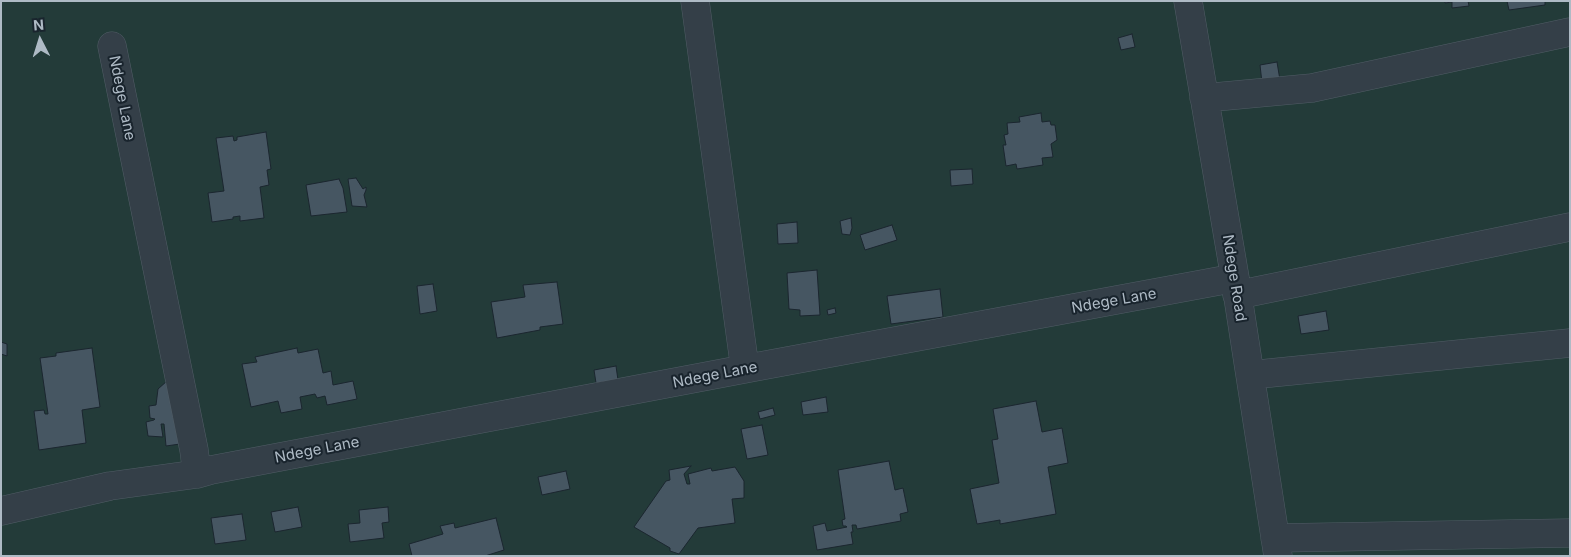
<!DOCTYPE html>
<html>
<head>
<meta charset="utf-8">
<style>
	body { margin:0 }
	#map { position:relative; width:1571px; height:557px; overflow:hidden; background:#202e38; font-family:Inter,sans-serif }
	canvas { display:block }
	.frame { position:absolute; inset:0; border:2px solid #aebac5; pointer-events:none }
	.north { position:absolute; left:15px; top:15px; width:50px; height:50px; -webkit-text-stroke:4px #19242d; paint-order:stroke; rotate:355deg; font-size:14px; font-weight:700; line-height:20px; text-align:center; color:#aebac5 }
	.north::after { content:''; display:block; margin:auto; width:18px; height:22px; background:#aebac5; clip-path:polygon(50% 0,100% 100%,50% 72%,0 100%) }
</style>
</head>
<body>
<div id="map">
<canvas width="1571" height="557"></canvas>
<div class="frame"></div>
<div class="north">N</div>
</div>
<script>
const ctx = document.querySelector('canvas').getContext('2d');
ctx.lineJoin = 'round';
function fill(path, color) { ctx.fillStyle = color; ctx.fill(path, 'evenodd'); }
const toPath = rows => new Path2D(rows.map(r => 'M' + r).join(''));
function stroke(path, color, width, dash) { ctx.strokeStyle = color; ctx.lineWidth = width; ctx.lineCap = dash ? 'butt' : 'round'; ctx.setLineDash(dash || []); ctx.stroke(path); }
function label(font, color, halo, rows, align = 'center') {
  ctx.font = font + ' Inter,sans-serif'; ctx.lineWidth = 4; ctx.setLineDash([]); ctx.textBaseline = 'middle'; ctx.strokeStyle = halo; ctx.fillStyle = color; for (const [text, x, y, turn = 0] of rows) {
    ctx.save(); ctx.translate(x, y); ctx.rotate((+turn || 0) * Math.PI / 180); ctx.textAlign = isNaN(turn) ? turn : align; if (halo) ctx.strokeText(text, 0, 0); ctx.fillText(text, 0, 0); ctx.restore();
  }
}
fill(toPath([
	[1,1,1570,1,1570,556,1,556]
]), '#233b39');
const building = toPath([
	[1445,1,1468,1,1469,6,1452,8,1452,2,1445,3,1445,1],
	[1507,1,1545,1,1545,5,1509,10,1507,1],
	[1132,34,1135,47,1121,50,1118,38,1132,34],
	[1277,62,1280,80,1262,83,1260,65,1277,62],
	[1041,113,1042,122,1050,121,1051,125,1055,125,1057,140,1051,144,1053,157,1042,158,1043,165,1017,169,1016,164,1006,166,1003,145,1006,145,1004,135,1008,134,1007,123,1020,122,1019,117,1041,113],
	[266,132,271,169,267,170,269,185,260,187,264,218,240,221,240,216,233,217,233,219,212,222,208,193,224,191,216,138,233,136,234,141,237,140,237,137,266,132],
	[972,169,973,184,951,186,950,170,972,169],
	[356,178,363,189,366,187,366,190,364,195,367,207,352,206,348,179,356,178],
	[339,179,343,188,347,212,311,216,306,185,339,179],
	[851,218,852,228,850,235,842,234,840,221,851,218],
	[797,222,798,243,778,244,777,224,797,222],
	[892,225,897,240,865,250,860,235,892,225],
	[817,270,820,315,800,316,800,310,789,309,787,273,817,270],
	[557,282,563,324,540,327,540,330,497,338,491,302,525,297,523,285,557,282],
	[433,284,437,311,420,314,417,286,433,284],
	[940,289,943,317,891,324,887,296,940,289],
	[835,308,836,313,828,315,827,310,835,308],
	[1326,311,1329,330,1301,334,1298,316,1326,311],
	[1,342,7,344,7,356,1,354,1,342],
	[92,348,100,407,82,410,86,443,39,450,34,411,44,410,45,414,48,414,40,358,56,356,56,353,92,348],
	[297,348,298,353,318,349,323,373,331,371,333,385,353,381,357,399,327,405,325,396,317,398,315,394,300,397,302,409,281,413,278,401,251,407,242,364,257,362,255,357,297,348],
	[616,366,618,380,596,383,594,370,616,366],
	[167,381,178,412,173,418,175,419,187,443,166,446,164,424,161,424,163,437,148,436,146,422,154,420,155,419,150,418,149,406,156,405,158,389,167,381],
	[826,397,828,412,803,415,801,402,826,397],
	[1036,401,1042,432,1062,428,1068,463,1048,467,1056,514,1000,524,1000,520,977,524,970,489,999,483,992,440,998,439,993,409,1036,401],
	[773,408,775,415,760,419,758,412,773,408],
	[762,425,768,455,747,459,741,429,762,425],
	[889,461,895,490,903,488,908,512,900,514,901,521,857,529,856,525,852,525,853,532,851,532,853,544,817,550,813,526,825,523,827,531,847,527,846,526,843,526,842,520,845,519,838,470,889,461],
	[691,466,684,474,687,484,690,484,688,474,711,468,712,471,735,467,744,481,744,498,732,499,735,523,698,528,679,554,670,551,670,548,634,527,666,481,670,480,669,470,691,466],
	[566,471,570,489,542,495,538,477,566,471],
	[298,507,302,527,275,532,271,512,298,507],
	[388,507,389,522,382,523,384,538,350,542,348,524,360,523,359,510,388,507],
	[242,514,246,540,215,544,211,518,242,514],
	[496,518,504,550,485,556,412,556,409,544,443,534,440,526,454,523,455,528,496,518]
]);
fill(building, '#465662');
stroke(building, '#1b262f', 1);
const minor = toPath([
	[695,1,745,369],
	[1188,1,1235,278,1278,556],
	[112,46,194,450,197,474],
	[1204,98,1312,88,1570,32],
	[1237,295,1570,227],
	[1250,375,1570,343],
	[1,511,110,486,197,474,211,470,755,367,1235,278],
	[1275,538,1570,533]
]);
stroke(minor, '#515d66', 29);
stroke(minor, '#343f48', 28);
label('15px', '#aebac5', '#19242d', [
	["Ndege Lane",122,98,79],
	["Ndege Road",1234,278,81],
	["Ndege Lane",1114,301,-10],
	["Ndege Lane",715,375,-11],
	["Ndege Lane",317,450,-11]
]);
</script>
</body>
</html>
